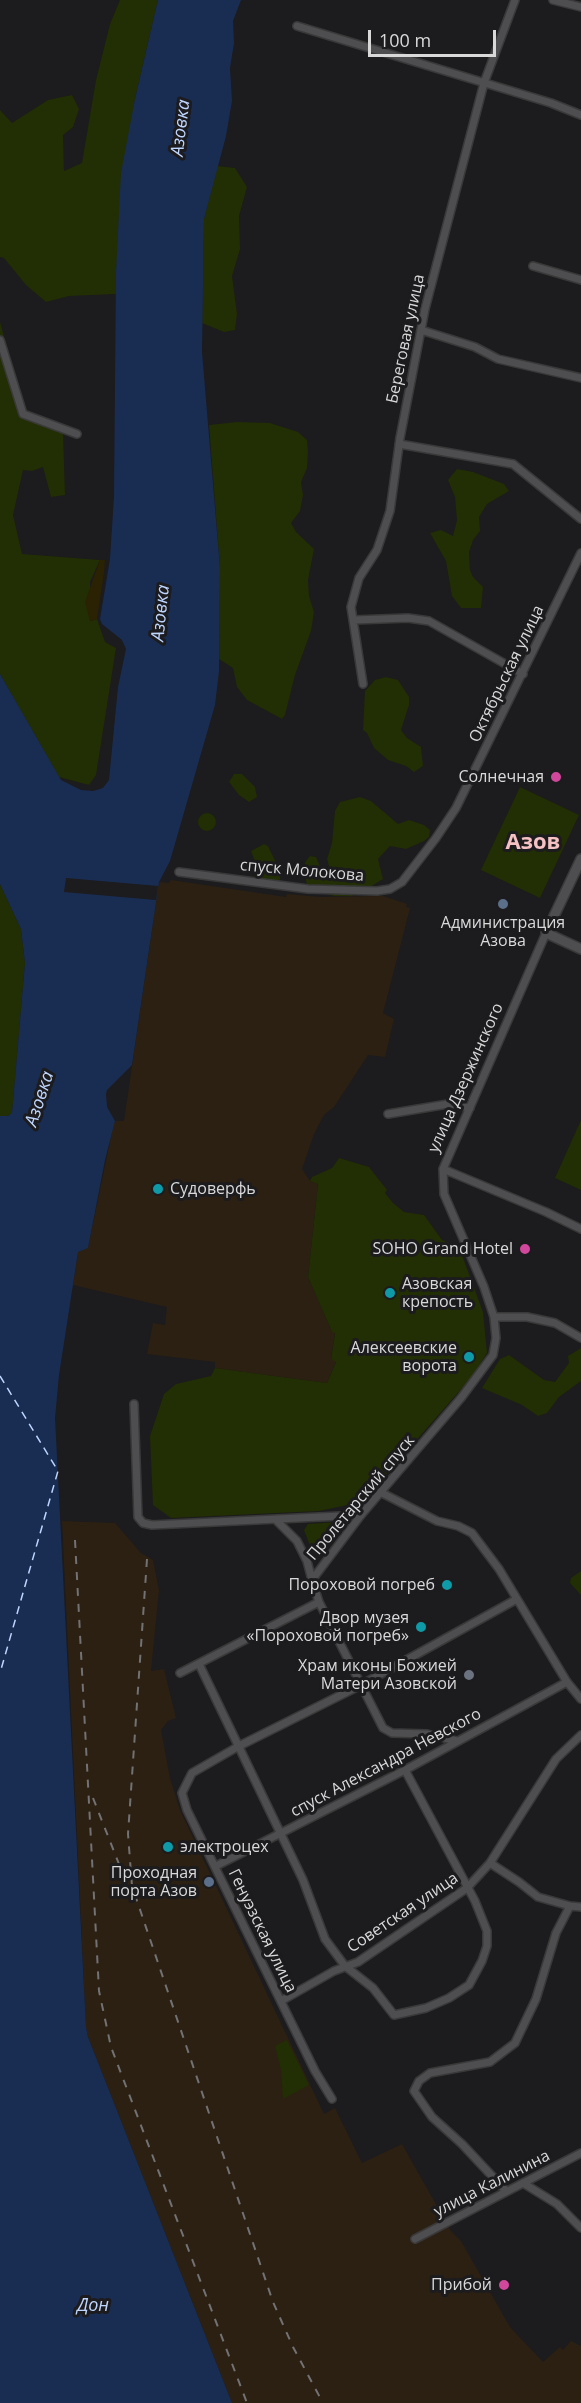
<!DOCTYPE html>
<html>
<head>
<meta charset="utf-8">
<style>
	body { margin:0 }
	#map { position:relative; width:581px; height:2403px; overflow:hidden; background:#1c1b1d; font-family:"Open Sans",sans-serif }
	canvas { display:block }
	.scale { position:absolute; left:368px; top:30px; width:128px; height:27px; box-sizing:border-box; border:3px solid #dad9da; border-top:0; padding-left:8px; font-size:18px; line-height:21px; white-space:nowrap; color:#dad9da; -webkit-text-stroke:4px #1c1b1d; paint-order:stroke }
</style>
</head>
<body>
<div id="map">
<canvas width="581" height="2403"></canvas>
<div class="scale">100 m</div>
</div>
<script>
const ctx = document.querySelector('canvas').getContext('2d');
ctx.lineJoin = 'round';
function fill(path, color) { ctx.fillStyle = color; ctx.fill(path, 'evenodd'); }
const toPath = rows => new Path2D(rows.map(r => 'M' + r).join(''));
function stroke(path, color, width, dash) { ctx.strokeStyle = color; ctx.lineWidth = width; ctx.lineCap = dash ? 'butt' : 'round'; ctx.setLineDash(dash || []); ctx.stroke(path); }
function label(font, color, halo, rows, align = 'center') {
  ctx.font = font + ' "Open Sans",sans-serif'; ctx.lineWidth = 6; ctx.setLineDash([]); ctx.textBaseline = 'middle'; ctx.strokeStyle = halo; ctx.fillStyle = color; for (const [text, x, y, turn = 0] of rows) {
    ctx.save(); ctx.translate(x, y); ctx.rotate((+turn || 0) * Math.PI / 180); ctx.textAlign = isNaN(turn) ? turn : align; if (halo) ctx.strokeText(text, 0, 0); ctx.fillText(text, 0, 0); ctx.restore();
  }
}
fill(toPath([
	[171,880,286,897,287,894,320,897,383,896,407,904,406,907,410,908,383,1013,394,1019,385,1057,368,1055,334,1107,324,1115,314,1134,302,1169,310,1181,318,1184,308,1277,332,1332,335,1332,331,1358,336,1361,327,1383,215,1368,215,1362,147,1354,153,1323,165,1325,167,1307,73,1285,78,1252,88,1248,113,1127,115,1121,124,1121,159,882,169,883],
	[62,1521,115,1523,141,1553,153,1560,159,1590,151,1671,164,1669,176,1718,168,1721,161,1730,170,1778,180,1810,324,2114,335,2108,362,2163,402,2144,451,2231,461,2241,510,2327,543,2362,560,2347,563,2350,571,2341,581,2346,581,2403,232,2403,88,2037,86,2027]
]), '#2c2012');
fill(toPath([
	[120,0,158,0,135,99,116,272,116,294,69,296,46,302,26,285,4,258,0,257,0,110,12,123,48,100,72,95,79,109,73,127,63,135,64,171,82,163,96,80,110,24],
	[217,166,235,168,247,187,239,216,240,249,232,276,237,314,235,330,224,332,202,323,204,219],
	[0,322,27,418,63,431,65,495,51,497,43,467,32,471,23,470,13,515,22,554,100,560,90,582,90,621,97,619,105,642,116,648,96,775,89,785,59,777,0,674],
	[237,422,270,423,298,432,307,440,308,452,307,468,301,482,303,495,300,511,291,523,296,532,314,549,308,580,309,596,314,612,311,631,295,675,285,715,282,719,247,700,237,687,233,668,219,659,220,568,209,425],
	[457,469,473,472,504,484,509,491,487,504,479,517,480,531,473,540,469,552,470,570,473,577,483,587,481,608,461,608,452,596,446,561,430,533,441,530,453,536,457,520,455,497,448,480],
	[386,677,398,680,409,697,409,705,401,730,407,738,421,747,423,766,414,772,406,766,388,760,374,748,367,733,363,730,365,691,375,680],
	[234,774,242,774,255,787,257,797,249,802,239,795,229,782],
	[520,787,579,815,540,898,481,870],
	[360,797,371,801,398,824,409,820,424,825,430,830,429,837,424,841,406,849,390,846,378,859,383,879,362,892,352,896,334,896,308,889,303,867,306,861,310,856,316,857,322,871,329,866,327,859,332,843,335,811,340,802],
	'198 822a9 9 0 1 1 18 0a9 9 0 1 1-18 0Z',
	[264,844,268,846,281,873,279,884,259,885,254,876,255,862,251,851],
	[0,884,21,929,25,963,12,1114,4,1117,0,1116],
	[581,1120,581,1190,555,1178],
	[339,1158,369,1167,387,1190,385,1193,393,1203,404,1212,424,1215,442,1240,459,1247,483,1312,487,1353,471,1378,362,1502,319,1511,171,1518,153,1505,150,1436,164,1394,176,1384,211,1376,215,1368,327,1383,336,1362,331,1359,335,1333,332,1332,308,1277,318,1184,310,1181,312,1177,332,1168],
	[581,1348,581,1381,559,1397,547,1413,538,1416,522,1405,482,1388,500,1359,509,1355,544,1380,555,1382,569,1363,568,1356],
	[339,1522,340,1527,318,1554,313,1554,304,1530,308,1524],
	[581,1571,581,1595,570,1583,571,1578],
	[287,2040,309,2085,283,2099,281,2070,275,2046]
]), '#222e03');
fill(toPath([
	[100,560,105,560,104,573,97,619,90,621,85,602]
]), '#2a2202');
fill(toPath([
	[158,0,241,0,233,21,234,43,230,68,232,101,226,136,204,219,202,352,220,568,219,671,215,705,170,861,159,882,132,1065,107,1090,106,1094,107,1107,115,1121,105,1160,88,1248,78,1252,59,1375,55,1418,86,2027,88,2037,232,2403,0,2403,0,1116,8,1116,12,1113,25,963,21,929,0,884,0,674,61,780,81,790,93,791,103,788,109,780,118,687,126,649,122,640,102,624,100,619,110,559,114,496,116,272,121,173,135,99]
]), '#192d53');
fill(toPath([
	[66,878,158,886,156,900,64,892]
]), '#1c1b1d');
stroke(toPath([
	[0,1376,58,1471,0,1673]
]), '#bed5fe', 1.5, [8, 6]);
const street = toPath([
	[553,0,581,7],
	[297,26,551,103,581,115],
	[533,266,581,280],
	[421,330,475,347,498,359,581,378],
	[0,340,23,414,77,434],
	[399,444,513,464,581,519],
	[354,620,408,618,429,621,523,674],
	[363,684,351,607,359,578,377,550,390,511,400,438,425,309,484,83,515,0],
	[179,872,308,889,377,891,390,889,402,882,436,838,456,808,581,553],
	[388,1114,448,1104,470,1108],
	[443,1169,546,1212,581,1229],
	[494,1317,527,1317,555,1323,581,1338],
	[134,1404,138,1517,143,1523,152,1525,361,1515],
	[382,1493,437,1521,458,1526,472,1533,499,1569,567,1682,581,1699],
	[276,1520,297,1541,307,1561,312,1580],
	[199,1664,303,1880,325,1939,345,1966,373,1988,394,2015,426,2008,449,1998,469,1985,482,1961,487,1946,487,1931,475,1901,405,1770],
	[180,1673,319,1602],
	[457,1741,427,1734,392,1733,383,1728,319,1602,312,1580,361,1515,461,1398,493,1355,496,1338,494,1317,484,1287,444,1194,443,1169,546,933],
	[490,1863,519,1882,538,1897,570,1906,581,1907],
	[216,1866,405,1770,567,1682],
	[281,2001,334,1971,358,1962,467,1888,490,1863,556,1759,581,1735],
	[332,2099,315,2071,187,1810,182,1793,192,1773,239,1746,361,1685,517,1599],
	[523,2183,557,2204,581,2228],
	[506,2191,462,2144,432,2117,414,2091,419,2081,430,2073,490,2062,515,2043,536,1999,556,1933,570,1906],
	[415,2239,581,2153]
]);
const secondary = toPath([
	[581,859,546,933,581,949]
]);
stroke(street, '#3a393a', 10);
stroke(secondary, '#3a393a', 12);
stroke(street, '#4e4d4f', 7);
stroke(secondary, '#4e4d4f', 9);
stroke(toPath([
	[75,1540,99,1991,111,2047,247,2403],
	[147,1559,128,1834,132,1886,273,2302,293,2347,323,2403],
	[93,1798,128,1887]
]), '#727173', 2, [8, 8]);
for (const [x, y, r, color] of [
	[556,777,6,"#d1479c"],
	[503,904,6,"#5c6f8a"],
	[158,1189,6,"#0f9aa8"],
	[525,1249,6,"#d1479c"],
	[390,1293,6,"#0f9aa8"],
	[469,1357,6,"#0f9aa8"],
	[447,1585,6,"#0f9aa8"],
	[421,1627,6,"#0f9aa8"],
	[469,1675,6,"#6b7280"],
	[168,1847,6,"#0f9aa8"],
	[209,1882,6,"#5c6f8a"],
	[504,2285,6,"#d1479c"]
]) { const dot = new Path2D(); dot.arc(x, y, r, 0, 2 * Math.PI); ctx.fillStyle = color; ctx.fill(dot); stroke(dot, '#1c1b1d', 2); }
label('16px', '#dad9da', '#1c1b1d', [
	["Береговая улица",406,339,-78],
	["Октябрьская улица",507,674,-64],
	["спуск Молокова",302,871,5],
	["улица Дзержинского",466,1078,-66],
	["Пролетарский спуск",361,1498,-50],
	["спуск Александра Невского",386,1763,-28],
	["Советская улица",403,1913,-34],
	["Генуэзская улица",262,1931,64],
	["улица Калинина",492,2184,-27]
]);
label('16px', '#dad9da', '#1c1b1d', [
	["Солнечная",544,777],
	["Администрация",503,923,"center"],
	["Азова",503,941,"center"],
	["Судоверфь",170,1189,"left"],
	["SOHO Grand Hotel",513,1249],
	["Азовская",402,1284,"left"],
	["крепость",402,1302,"left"],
	["Алексеевские",457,1348],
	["ворота",457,1366],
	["Пороховой погреб",435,1585],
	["Двор музея",409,1618],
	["«Пороховой погреб»",409,1636],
	["Храм иконы Божией",457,1666],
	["Матери Азовской",457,1684],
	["электроцех",180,1847,"left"],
	["Проходная",197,1873],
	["порта Азов",197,1891],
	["Прибой",492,2285]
], 'right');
label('italic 18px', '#bed5fe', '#1c1b1d', [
	["Азовка",181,128,-83],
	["Азовка",161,613,-84],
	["Азовка",40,1099,-72],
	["Дон",93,2306]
]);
label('bold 22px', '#f5c1c2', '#1c1b1d', [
	["Азов",533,843]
]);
</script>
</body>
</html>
